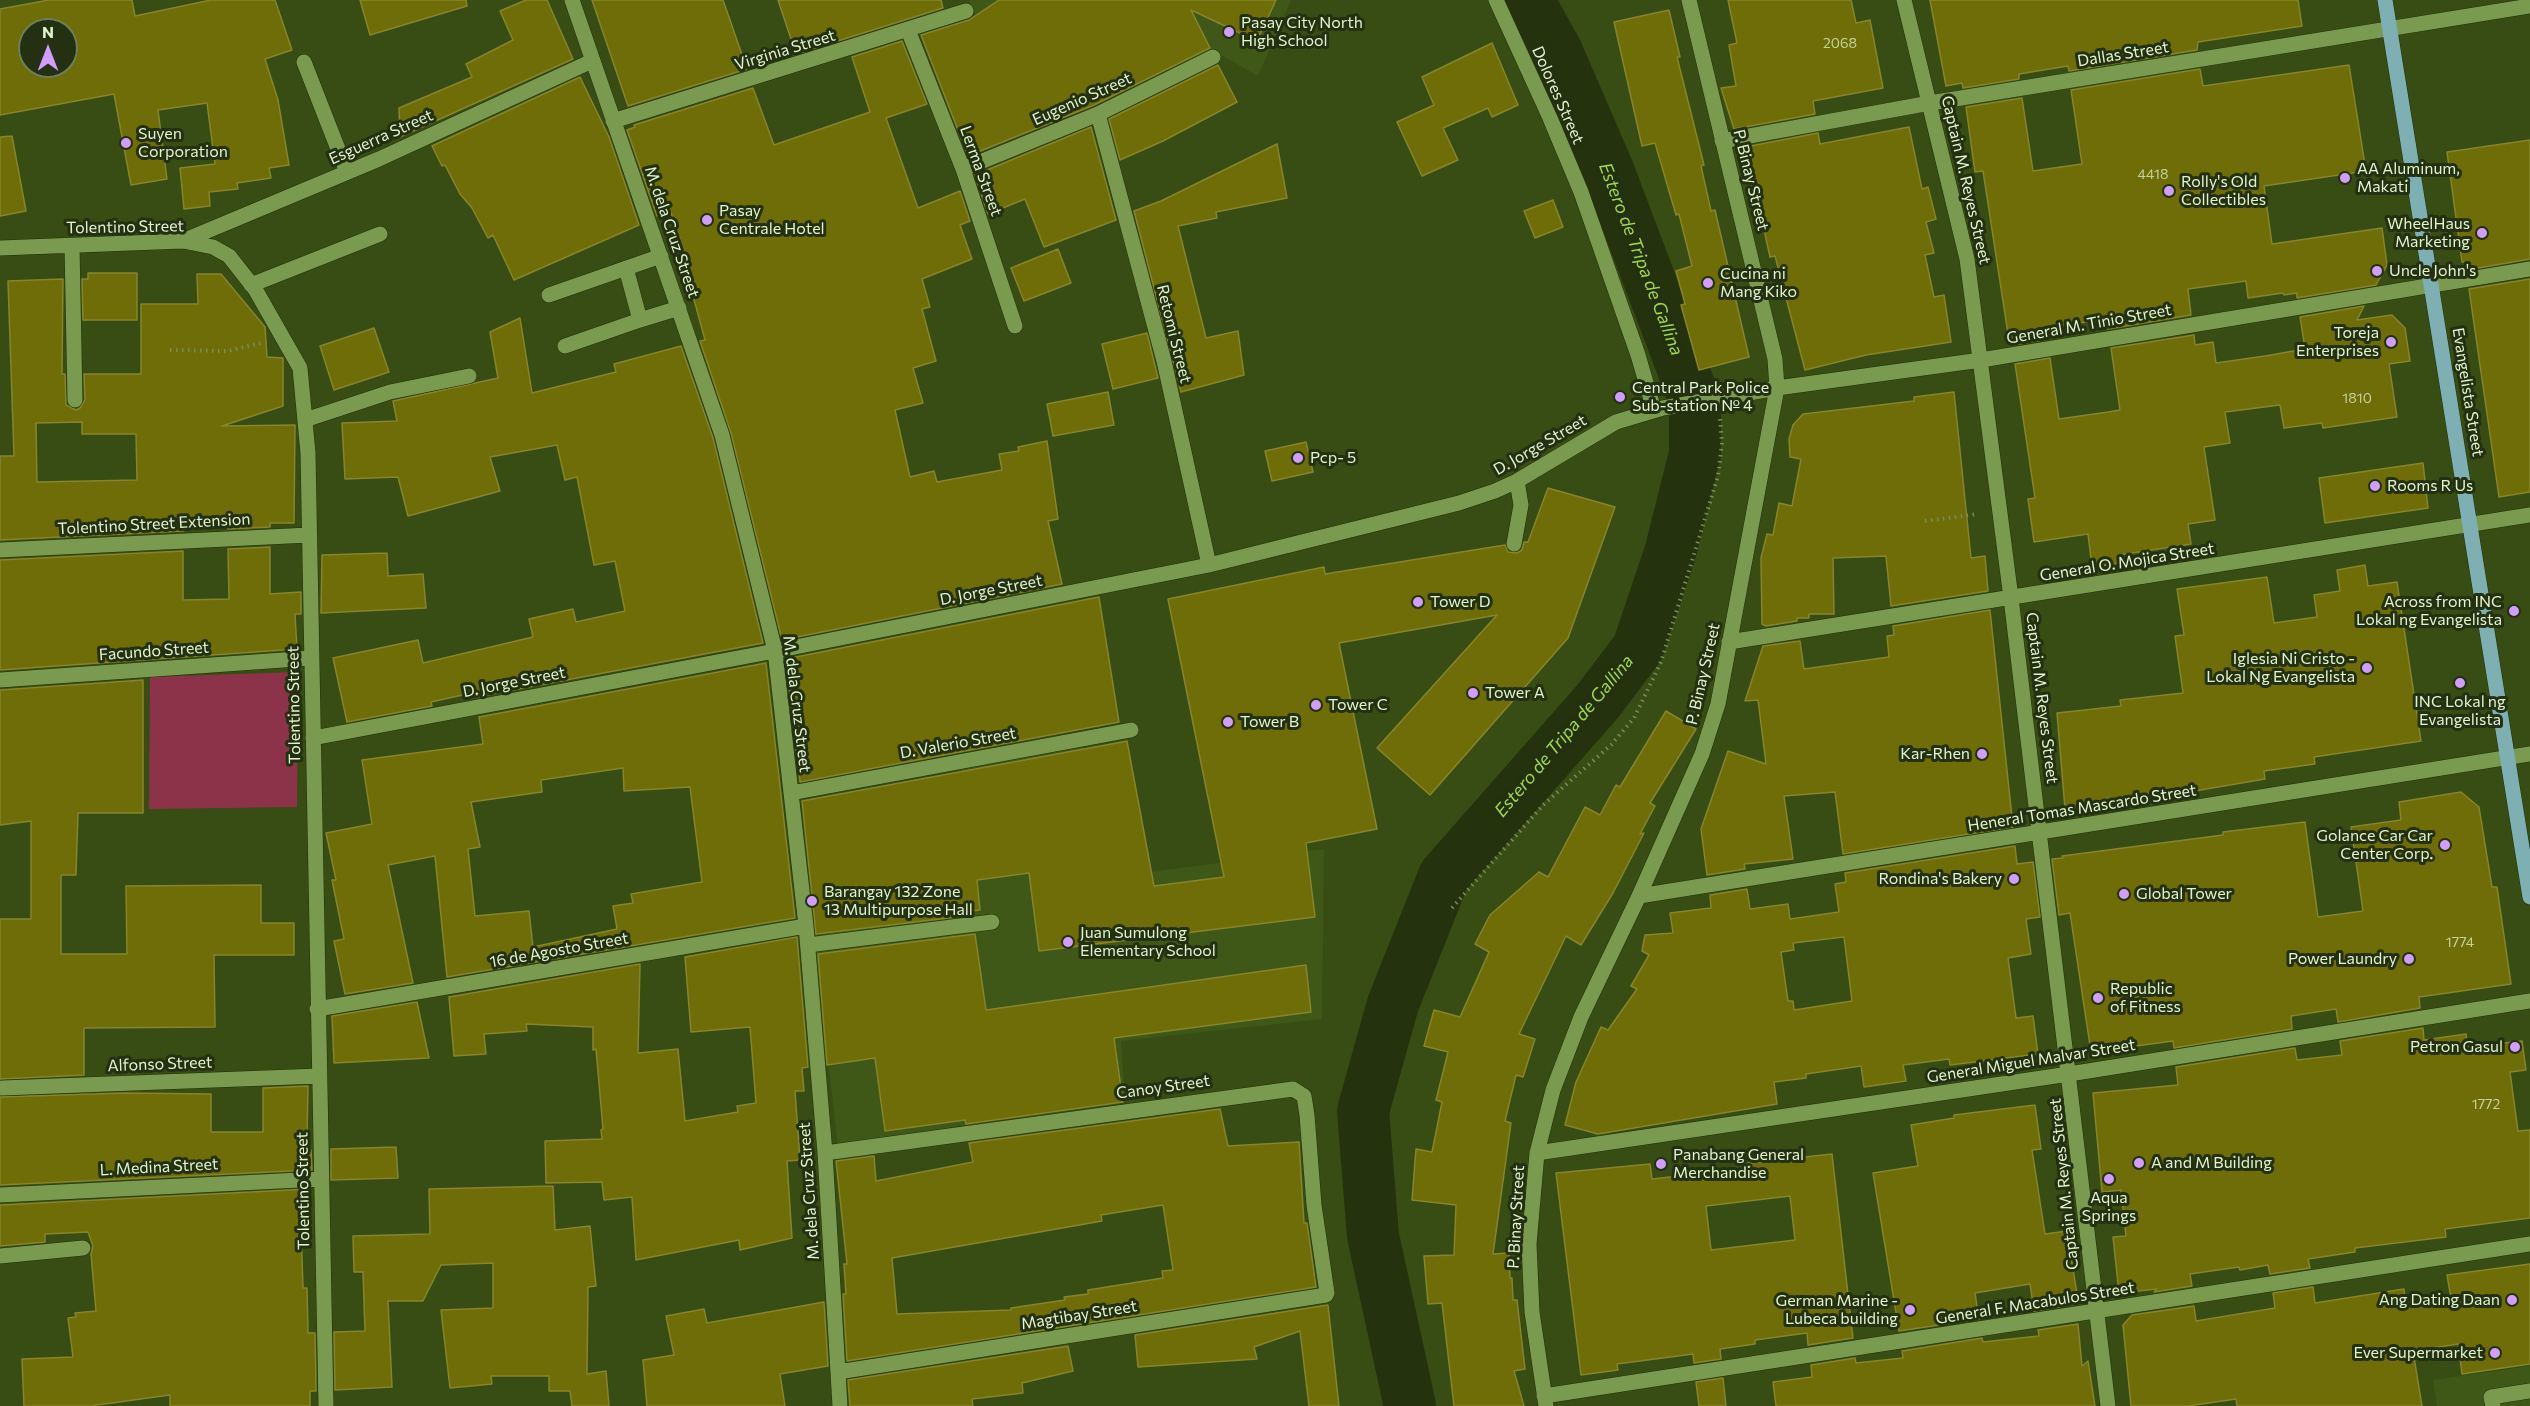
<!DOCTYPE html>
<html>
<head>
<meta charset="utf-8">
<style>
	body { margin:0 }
	#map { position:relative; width:2530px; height:1406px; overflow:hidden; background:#374d13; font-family:Commissioner,sans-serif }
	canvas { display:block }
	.north { position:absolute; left:18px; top:18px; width:60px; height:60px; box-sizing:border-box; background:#233011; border:2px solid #6f7e5c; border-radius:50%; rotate:0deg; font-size:16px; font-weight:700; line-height:24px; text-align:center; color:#e1f3cd }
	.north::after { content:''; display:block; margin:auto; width:21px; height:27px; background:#d19dfe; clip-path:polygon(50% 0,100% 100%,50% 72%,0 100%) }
</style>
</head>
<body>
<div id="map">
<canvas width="2530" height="1406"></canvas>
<div class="north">N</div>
</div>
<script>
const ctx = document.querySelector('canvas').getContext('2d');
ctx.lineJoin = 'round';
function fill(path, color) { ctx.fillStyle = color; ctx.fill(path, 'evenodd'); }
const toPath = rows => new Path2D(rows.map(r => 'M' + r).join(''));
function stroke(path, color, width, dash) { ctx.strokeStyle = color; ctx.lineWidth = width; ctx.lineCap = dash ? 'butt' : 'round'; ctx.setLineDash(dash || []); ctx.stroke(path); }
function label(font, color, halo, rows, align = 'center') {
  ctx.font = font + ' Commissioner,sans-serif'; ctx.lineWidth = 6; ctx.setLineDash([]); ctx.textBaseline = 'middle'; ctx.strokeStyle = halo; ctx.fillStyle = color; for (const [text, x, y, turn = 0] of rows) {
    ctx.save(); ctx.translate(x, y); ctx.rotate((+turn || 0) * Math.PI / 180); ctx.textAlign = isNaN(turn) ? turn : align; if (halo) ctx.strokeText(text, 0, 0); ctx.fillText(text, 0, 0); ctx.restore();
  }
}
fill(toPath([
	[969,0,1291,0,1258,76,1124,0,998,64],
	[1083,746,1105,878,1324,849,1322,1019,1121,1041,1125,1097,838,1147,813,929,825,927,958,855,961,769],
	[2530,1366,2530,1406,2437,1406,2433,1380]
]), '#3f5817');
fill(toPath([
	[298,672,297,807,149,809,150,677]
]), '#8d3349');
stroke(toPath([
	[1410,1406,1373,1236,1363,1111,1393,1004,1444,876,1598,701,1638,648,1670,553,1695,454,1695,403,1682,366,1608,170,1557,52,1528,0]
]), '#24320e', 52);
const building = toPath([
	[49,0,132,0,135,16,211,0,275,0,292,50,265,59,278,100,289,165,269,168,271,178,237,183,238,189,209,192,210,206,184,209,180,168,215,164,207,103,158,110,167,179,131,185,114,94,0,115,0,9,49,0],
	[30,30,66,30,66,66,30,66,30,30],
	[360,0,466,0,467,6,370,35,360,0],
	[526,0,547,0,573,59,400,137,399,108,472,77,466,64,513,40,500,11,526,0],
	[592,0,723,0,747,69,628,106,592,0],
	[778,0,941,0,943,8,796,54,778,0],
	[999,0,1276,0,1257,41,1191,10,1210,48,1094,105,968,156,921,35,969,20,999,0],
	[1728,0,1851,0,1856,23,1870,20,1883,88,1813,101,1815,114,1734,129,1721,88,1736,86,1729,45,1737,43,1728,0],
	[1930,0,2298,0,2302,26,2198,42,2197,50,2069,71,2068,66,2019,74,2019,79,1963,88,1962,83,1946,86,1930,0],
	[1669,10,1680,57,1677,57,1704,165,1701,166,1711,211,1715,210,1749,357,1699,370,1681,305,1685,304,1676,271,1692,266,1679,214,1676,215,1655,143,1642,146,1614,22,1669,10],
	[902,41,927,104,886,118,918,208,960,191,970,221,960,225,972,259,922,279,930,307,922,309,936,361,913,368,923,403,895,410,910,477,934,471,937,482,1002,470,999,454,1019,451,1018,447,1047,441,1058,519,1048,521,1062,584,782,640,731,433,700,341,705,340,686,270,690,269,670,210,657,216,627,130,635,127,634,125,753,88,774,145,870,112,852,57,902,41],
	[1492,43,1518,105,1492,117,1488,108,1443,128,1458,160,1422,176,1397,122,1434,105,1422,77,1492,43],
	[1218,65,1237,102,1163,141,1120,160,1109,119,1218,65],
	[2349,65,2366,171,2264,186,2272,244,2382,228,2387,265,2376,285,2297,298,2297,293,2284,295,2283,293,2248,298,2246,281,2188,289,2191,315,2108,329,2106,319,2046,328,2047,339,2013,345,2011,333,2008,334,1983,171,1975,172,1966,107,2022,98,2033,171,2082,164,2071,90,2200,69,2203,86,2349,65],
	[580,77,609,137,639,225,514,280,493,235,488,238,472,208,460,194,445,165,442,166,432,146,580,77],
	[1091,127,1116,220,1044,247,1025,199,988,214,975,175,1091,127],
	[1909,127,1922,189,1928,187,1936,219,1926,222,1934,253,1925,255,1934,297,1944,295,1951,342,1866,355,1805,370,1775,256,1770,257,1763,225,1765,225,1740,148,1818,133,1820,144,1909,127],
	[12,136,26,211,0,216,0,137,12,136],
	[2530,140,2530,259,2467,270,2466,262,2462,262,2447,152,2530,140],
	[1277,144,1287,198,1216,212,1217,218,1178,226,1206,338,1238,331,1244,375,1181,392,1134,211,1161,201,1277,144],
	[1553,200,1563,227,1535,238,1524,211,1553,200],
	[1058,249,1071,283,1024,301,1011,268,1058,249],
	[88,273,137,273,137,320,83,320,82,279,88,279,88,273],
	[197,274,221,274,265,327,267,357,283,358,283,406,222,426,295,425,294,523,270,523,270,527,228,529,228,524,183,525,183,531,0,540,0,456,14,456,8,281,63,279,62,374,65,374,66,405,76,410,80,408,85,400,84,374,141,374,141,304,198,304,197,274],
	[82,422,82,434,136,434,137,480,37,482,36,423,82,422],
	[2530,279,2530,492,2499,497,2469,289,2530,279],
	[2364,306,2357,320,2392,315,2405,328,2410,361,2389,364,2397,417,2323,428,2322,423,2284,428,2280,405,2225,412,2230,443,2204,447,2215,520,2188,524,2191,544,2119,555,2120,563,2092,567,2088,534,2034,542,2028,499,2035,498,2015,364,2050,358,2059,419,2108,412,2120,410,2111,348,2194,335,2195,345,2213,342,2216,363,2265,356,2305,349,2300,317,2364,306],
	[520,318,532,393,616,372,614,364,681,346,713,438,763,643,476,697,476,692,431,702,432,706,347,722,333,658,418,640,423,663,533,637,529,619,573,609,576,622,625,611,615,561,594,565,577,477,565,480,557,445,490,457,500,491,408,516,398,477,345,479,342,423,397,421,393,401,498,378,490,332,520,318],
	[374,328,389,372,334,390,320,346,374,328],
	[1147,333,1158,378,1113,389,1102,344,1147,333],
	[1108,392,1114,425,1053,436,1047,404,1108,392],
	[1954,392,1971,558,1985,556,1988,591,1891,606,1886,556,1833,558,1834,614,1809,614,1809,618,1797,618,1797,621,1766,626,1762,624,1761,558,1767,534,1773,535,1779,503,1792,506,1801,459,1790,457,1789,439,1793,425,1803,414,1914,401,1914,397,1954,392],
	[1306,442,1313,472,1272,481,1265,451,1306,442],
	[2423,463,2428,508,2325,523,2319,478,2423,463],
	[1548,488,1615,507,1568,638,1430,795,1377,748,1497,615,1339,643,1377,829,1306,843,1315,917,1039,951,1029,873,977,880,980,910,972,911,973,915,816,934,802,801,1122,742,1127,741,1154,886,1224,877,1168,599,1324,567,1325,574,1505,545,1508,552,1517,553,1522,550,1524,542,1528,542,1548,488],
	[270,547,270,594,301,592,301,614,295,614,297,649,0,670,0,560,183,551,183,600,229,599,228,549,270,547],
	[387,553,388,576,423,574,426,608,321,613,322,555,387,553],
	[2365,565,2368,586,2397,582,2421,741,2314,757,2315,764,2264,771,2265,779,2136,801,2065,809,2057,713,2121,706,2120,700,2183,693,2175,636,2184,635,2177,589,2267,577,2274,623,2317,617,2314,595,2340,591,2337,570,2365,565],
	[1099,597,1119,722,800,782,786,659,1099,597],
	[1990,610,2013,827,1843,854,1835,792,1784,796,1793,859,1744,864,1745,869,1707,875,1701,829,1728,751,1766,764,1758,700,1745,701,1763,646,1800,641,1804,669,1889,657,1887,636,1894,635,1893,626,1990,610],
	[766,663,795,918,447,977,435,856,388,865,413,983,345,994,334,941,344,939,332,880,336,880,326,833,372,824,362,760,483,744,479,717,766,663],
	[623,768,624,791,690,787,702,882,631,894,633,903,613,906,617,929,533,947,529,911,475,916,468,849,480,847,471,802,542,792,541,780,623,768],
	[143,680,143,813,78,813,76,875,61,875,61,954,127,954,126,886,261,885,261,923,294,923,294,955,214,955,215,1027,84,1028,84,1075,0,1079,0,919,31,919,31,821,0,825,0,690,143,680],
	[1666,711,1696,729,1650,803,1655,806,1640,834,1644,833,1613,893,1581,945,1566,936,1519,1034,1535,1039,1523,1077,1516,1075,1505,1121,1511,1123,1493,1254,1509,1253,1510,1278,1512,1278,1513,1300,1517,1300,1525,1369,1514,1371,1524,1406,1454,1406,1442,1303,1428,1304,1424,1256,1454,1255,1456,1205,1412,1200,1416,1149,1432,1152,1442,1102,1436,1100,1448,1052,1424,1046,1434,1010,1460,1017,1489,952,1475,944,1490,915,1539,872,1548,877,1585,807,1600,815,1616,785,1620,787,1666,711],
	[2461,792,2479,807,2492,887,2497,887,2511,984,2419,997,2420,1008,2338,1022,2336,1009,2291,1016,2292,1029,2174,1048,2173,1041,2091,1052,2070,913,2059,915,2052,859,2063,858,2062,856,2223,835,2223,832,2305,822,2318,917,2363,911,2351,827,2401,820,2399,802,2461,792],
	[2015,846,2017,864,2033,862,2040,917,2026,919,2031,954,2008,958,2016,1018,2033,1016,2038,1054,1950,1065,1949,1059,1903,1065,1906,1081,1864,1087,1861,1066,1806,1074,1806,1078,1774,1082,1777,1104,1598,1134,1565,1125,1576,1082,1601,1027,1608,1030,1637,989,1631,986,1649,955,1642,951,1645,935,1673,933,1670,913,1711,908,1710,895,1747,889,1750,909,1788,904,1790,919,1839,912,1835,884,1846,882,1845,873,2015,846],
	[1844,937,1852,1001,1794,1010,1793,1001,1788,1001,1781,952,1794,950,1793,943,1844,937],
	[975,934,986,1010,1306,965,1311,1012,1114,1038,1123,1102,966,1124,965,1120,885,1131,875,1058,827,1065,818,954,975,934],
	[797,937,808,1067,802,1068,804,1091,795,1091,800,1160,787,1161,792,1238,740,1250,739,1240,636,1260,632,1197,604,1200,602,1182,546,1183,545,1141,602,1139,601,1130,603,1129,596,1049,593,1050,593,1027,526,1024,527,1031,484,1034,486,1054,454,1056,449,997,640,964,638,1053,678,1049,685,1121,738,1112,737,1106,756,1103,750,1027,691,1032,685,957,797,937],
	[417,1002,429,1058,334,1063,332,1016,417,1002],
	[2423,1028,2424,1040,2466,1034,2468,1047,2522,1041,2526,1070,2510,1072,2518,1131,2530,1130,2530,1218,2445,1229,2446,1237,2355,1248,2355,1252,2308,1259,2310,1268,2270,1274,2268,1265,2240,1270,2239,1267,2190,1274,2192,1286,2154,1292,2157,1289,2119,1293,2113,1237,2126,1236,2121,1190,2102,1192,2093,1093,2178,1085,2176,1067,2295,1048,2297,1060,2342,1055,2340,1041,2423,1028],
	[308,1086,307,1136,309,1150,311,1150,312,1170,0,1185,0,1097,124,1093,211,1094,211,1132,263,1132,263,1088,308,1086],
	[2035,1105,2041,1149,2032,1150,2045,1234,2067,1231,2077,1294,2074,1294,2075,1304,2034,1311,2030,1284,1975,1293,1979,1319,1899,1331,1873,1173,1918,1166,1911,1125,1954,1118,1954,1115,2035,1105],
	[1220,1109,1228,1146,1299,1142,1304,1223,1307,1223,1316,1287,847,1361,843,1294,846,1294,844,1264,847,1264,836,1161,874,1156,876,1181,973,1162,969,1143,1220,1109],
	[1163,1205,1173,1270,1162,1271,1163,1278,1088,1290,1088,1294,1064,1297,1065,1300,1011,1308,1011,1310,897,1314,892,1258,1102,1221,1101,1215,1163,1205],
	[396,1147,398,1178,331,1180,331,1149,396,1147],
	[1832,1154,1853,1338,1808,1345,1807,1333,1755,1340,1755,1344,1720,1349,1721,1359,1694,1363,1693,1354,1617,1364,1618,1370,1581,1375,1556,1173,1650,1164,1652,1179,1742,1169,1741,1164,1832,1154],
	[1790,1196,1795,1240,1711,1250,1706,1206,1790,1196],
	[553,1186,555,1230,590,1226,596,1286,588,1287,587,1374,606,1371,609,1406,572,1406,570,1391,549,1391,549,1376,491,1376,492,1384,450,1388,441,1310,493,1308,493,1263,441,1265,423,1301,388,1301,392,1387,335,1390,334,1332,365,1331,363,1272,354,1272,353,1236,430,1234,429,1189,553,1186],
	[309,1189,311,1225,301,1226,303,1288,307,1288,308,1333,315,1333,316,1391,310,1391,310,1406,170,1406,170,1395,90,1406,24,1406,22,1359,73,1357,68,1318,76,1317,75,1313,96,1311,91,1254,93,1246,88,1232,45,1234,45,1242,0,1246,0,1205,309,1189],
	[2530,1264,2530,1364,2462,1374,2458,1344,2413,1351,2422,1406,2237,1406,2236,1399,2188,1406,2131,1406,2123,1325,2132,1315,2194,1306,2196,1321,2275,1308,2273,1293,2313,1287,2315,1303,2404,1289,2406,1306,2451,1298,2447,1275,2530,1264],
	[824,1302,828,1366,780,1374,785,1406,647,1406,643,1360,674,1355,666,1316,704,1309,707,1323,824,1302],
	[1328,1305,1339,1406,1309,1406,1300,1331,1254,1347,1257,1359,1138,1367,1135,1335,1328,1305],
	[2078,1324,2082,1366,2088,1361,2095,1406,1776,1406,1773,1382,1812,1377,1811,1365,1855,1358,1856,1363,1903,1358,1902,1351,1982,1338,1983,1342,2039,1336,2038,1330,2078,1324],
	[1068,1346,1073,1371,1022,1383,1023,1393,972,1399,973,1406,850,1406,848,1380,1068,1346],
	[1723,1378,1726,1406,1699,1406,1696,1382,1723,1378]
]);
fill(building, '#6f6d08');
stroke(building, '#86852c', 1.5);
const minor = toPath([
	[572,0,722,435,775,651,806,926,825,1153,840,1406],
	[1496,0,1550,118,1581,192,1638,355,1654,410],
	[1904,0,1967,259,2011,598,2108,1406],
	[908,30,963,169,1015,326],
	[304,62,347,172],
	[1098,114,1164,361,1209,565],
	[613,121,966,11],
	[1722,141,1930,103,2530,6],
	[963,169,1098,114,1213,57],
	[183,241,379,159,592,61],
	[72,246,75,400],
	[0,248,183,241,213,247,229,256,255,289,300,368,308,453,326,1406],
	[251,285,380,234],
	[549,295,661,256],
	[640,320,679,308],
	[565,346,640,320,626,268],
	[305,420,390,392,469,376],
	[1514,544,1521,505,1517,481],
	[0,550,309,535],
	[1729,642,2530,515],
	[0,680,311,658],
	[313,738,775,651,1209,565,1459,503,1495,491,1517,481,1616,422,1663,408,1777,388,1981,360,2530,269],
	[791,793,1131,730],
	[1639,896,2530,754],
	[808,945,992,922],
	[317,1009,806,926],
	[2,1088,319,1076],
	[825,1153,1293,1089,1304,1096,1307,1115,1314,1205,1327,1293,1326,1295,838,1372],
	[1537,1153,2069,1074,2530,1001],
	[0,1195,320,1179],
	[0,1256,83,1248],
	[1544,1396,2530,1244],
	[1546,1406,1532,1312,1529,1244,1537,1153,1553,1090,1581,1017,1639,896,1702,754,1718,704,1777,388,1775,359,1689,0],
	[2493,1406,2491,1397,2530,1391]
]);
const major = toPath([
	[2385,0,2530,897]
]);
stroke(minor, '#213108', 16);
stroke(major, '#213108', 16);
stroke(toPath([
	[170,350,228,351,261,343],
	[1925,521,1978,514],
	[1452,908,1543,805,1611,745,1634,718,1661,662,1718,476,1722,443,1720,419]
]), '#788c5a', 4, [1.5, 4.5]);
stroke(minor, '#7a9b4f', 15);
stroke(major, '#7dafb3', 15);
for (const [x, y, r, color] of [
	[1229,32,6,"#d19dfe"],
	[126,143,6,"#d19dfe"],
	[2345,178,6,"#d19dfe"],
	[2169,191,6,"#d19dfe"],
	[707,220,6,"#d19dfe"],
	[2482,233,6,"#d19dfe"],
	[2377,271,6,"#d19dfe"],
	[1708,283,6,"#d19dfe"],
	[2391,342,6,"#d19dfe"],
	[1620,397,6,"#d19dfe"],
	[1298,458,6,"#d19dfe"],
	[2375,486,6,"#d19dfe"],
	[1418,602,6,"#d19dfe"],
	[2514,611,6,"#d19dfe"],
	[2367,668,6,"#d19dfe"],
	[2460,683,6,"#d19dfe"],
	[1473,693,6,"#d19dfe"],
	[1316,705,6,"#d19dfe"],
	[1228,722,6,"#d19dfe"],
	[1982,754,6,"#d19dfe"],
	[2445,845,6,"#d19dfe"],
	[2014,879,6,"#d19dfe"],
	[2124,894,6,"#d19dfe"],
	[812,901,6,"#d19dfe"],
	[1068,942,6,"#d19dfe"],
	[2409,959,6,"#d19dfe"],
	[2098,998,6,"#d19dfe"],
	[2515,1047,6,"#d19dfe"],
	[2139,1163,6,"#d19dfe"],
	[1661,1164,6,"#d19dfe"],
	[2109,1179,6,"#d19dfe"],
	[2512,1300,6,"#d19dfe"],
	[1910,1310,6,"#d19dfe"],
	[2495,1353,6,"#d19dfe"]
]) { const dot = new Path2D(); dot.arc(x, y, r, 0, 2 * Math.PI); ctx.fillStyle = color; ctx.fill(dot); stroke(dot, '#233011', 2); }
label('14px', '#c4d29c', null, [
	["2068",1840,43],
	["4418",2153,174],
	["1810",2357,398],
	["1774",2460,942],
	["1772",2486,1104]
]);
label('16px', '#e1f3cd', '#233011', [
	["Pasay City North",1241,23],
	["High School",1241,41],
	["Suyen",138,134],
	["Corporation",138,152],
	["AA Aluminum,",2357,169],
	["Makati",2357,187],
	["Rolly's Old",2181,182],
	["Collectibles",2181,200],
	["Pasay",719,211],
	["Centrale Hotel",719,229],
	["WheelHaus",2470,224,"right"],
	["Marketing",2470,242,"right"],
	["Uncle John's",2389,271],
	["Cucina ni",1720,274],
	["Mang Kiko",1720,292],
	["Toreja",2379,333,"right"],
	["Enterprises",2379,351,"right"],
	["Central Park Police",1632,388],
	["Sub-station № 4",1632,406],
	["Pcp- 5",1310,458],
	["Rooms R Us",2387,486],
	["Tower D",1430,602],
	["Across from INC",2502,602,"right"],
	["Lokal ng Evangelista",2502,620,"right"],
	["Iglesia Ni Cristo -",2355,659,"right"],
	["Lokal Ng Evangelista",2355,677,"right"],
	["Tower A",1485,693],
	["INC Lokal ng",2460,702,"center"],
	["Evangelista",2460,720,"center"],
	["Tower C",1328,705],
	["Tower B",1240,722],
	["Kar-Rhen",1970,754,"right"],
	["Golance Car Car",2433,836,"right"],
	["Center Corp.",2433,854,"right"],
	["Rondina's Bakery",2002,879,"right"],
	["Barangay 132 Zone",824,892],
	["13 Multipurpose Hall",824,910],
	["Global Tower",2136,894],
	["Juan Sumulong",1080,933],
	["Elementary School",1080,951],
	["Power Laundry",2397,959,"right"],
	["Republic",2110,989],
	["of Fitness",2110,1007],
	["Petron Gasul",2503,1047,"right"],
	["Panabang General",1673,1155],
	["Merchandise",1673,1173],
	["A and M Building",2151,1163],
	["Aqua",2109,1198,"center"],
	["Springs",2109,1216,"center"],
	["Ang Dating Daan",2500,1300,"right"],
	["German Marine -",1898,1301,"right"],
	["Lubeca building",1898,1319,"right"],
	["Ever Supermarket",2483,1353,"right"]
], 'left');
label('16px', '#e1f3cd', '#233011', [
	["Virginia Street",785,50,-17],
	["Dallas Street",2123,54,-9],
	["Dolores Street",1558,95,66],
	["Eugenio Street",1082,99,-24],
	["Esguerra Street",381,137,-24],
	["Lerma Street",981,171,70],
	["P. Binay Street",1751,180,76],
	["Captain M. Reyes Street",1966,180,77],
	["Tolentino Street",125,227,-1],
	["M. dela Cruz Street",672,232,71],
	["General M. Tinio Street",2089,324,-10],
	["Retomi Street",1174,334,76],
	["Evangelista Street",2468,392,81],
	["D. Jorge Street",1540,445,-30],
	["Tolentino Street Extension",154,524,-3],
	["General O. Mojica Street",2127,562,-9],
	["D. Jorge Street",991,590,-11],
	["Facundo Street",154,651,-4],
	["P. Binay Street",1703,674,-77],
	["D. Jorge Street",514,682,-11],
	["Captain M. Reyes Street",2042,698,83],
	["M. dela Cruz Street",797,704,83],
	["Tolentino Street",294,705,-91],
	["D. Valerio Street",958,743,-10],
	["Heneral Tomas Mascardo Street",2082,808,-9],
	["16 de Agosto Street",559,950,-10],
	["General Miguel Malvar Street",2031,1061,-9],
	["Alfonso Street",160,1064,-2],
	["Canoy Street",1163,1087,-8],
	["L. Medina Street",159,1167,-3],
	["Captain M. Reyes Street",2064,1184,-96],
	["Tolentino Street",303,1191,-91],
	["M. dela Cruz Street",809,1191,-94],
	["P. Binay Street",1516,1217,-87],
	["General F. Macabulos Street",2035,1303,-9],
	["Magtibay Street",1079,1315,-9]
]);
label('italic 18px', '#a0d847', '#233011', [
	["Estero de Tripa de Gallina",1641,259,69],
	["Estero de Tripa de Gallina",1564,736,-50]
]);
</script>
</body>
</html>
